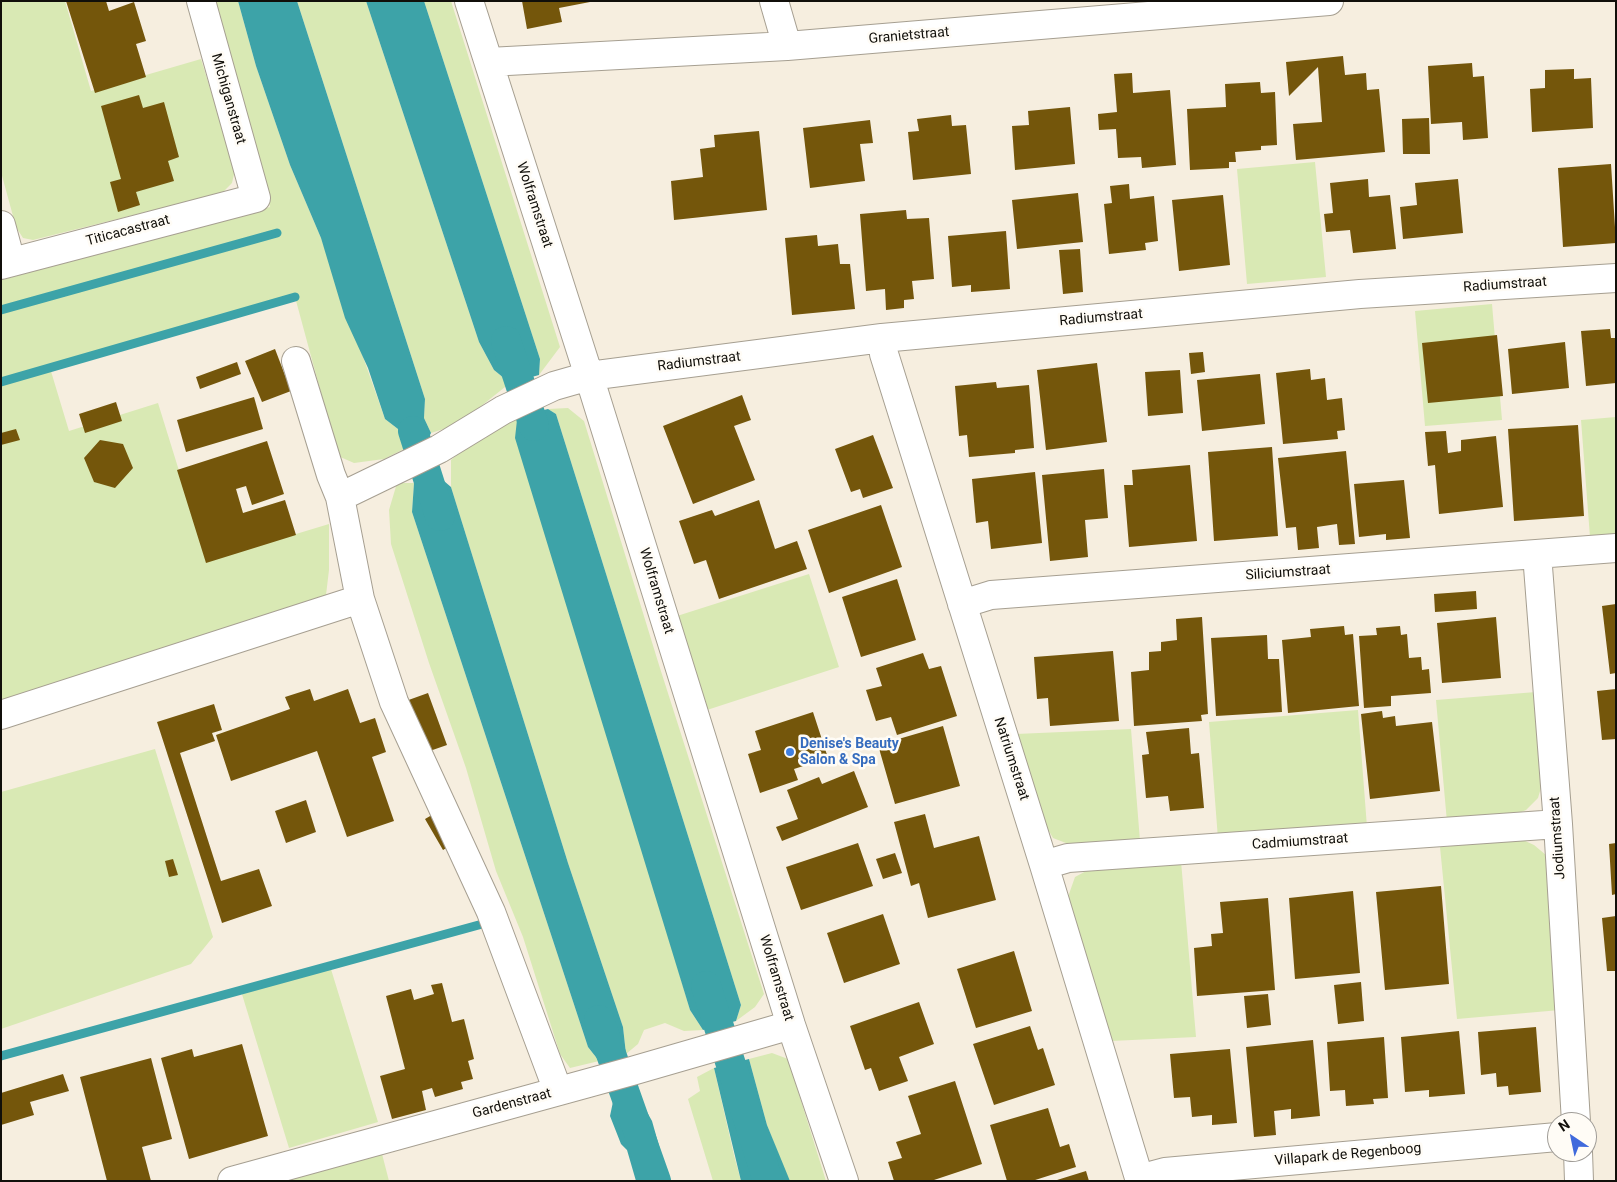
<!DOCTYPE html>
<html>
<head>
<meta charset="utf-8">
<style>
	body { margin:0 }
	#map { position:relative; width:1617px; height:1182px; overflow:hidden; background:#f6eedf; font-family:Roboto,sans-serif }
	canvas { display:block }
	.frame { position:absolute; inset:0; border:2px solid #110f0a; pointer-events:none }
	.north { position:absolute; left:1547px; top:1112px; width:50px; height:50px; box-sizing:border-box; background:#fffcf6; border:1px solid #a09d98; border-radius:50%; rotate:326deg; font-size:14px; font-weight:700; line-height:20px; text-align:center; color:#110f0a }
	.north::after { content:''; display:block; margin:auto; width:18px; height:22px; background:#406adc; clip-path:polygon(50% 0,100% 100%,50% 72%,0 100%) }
</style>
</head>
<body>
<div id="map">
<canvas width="1617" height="1182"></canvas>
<div class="frame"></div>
<div class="north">N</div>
</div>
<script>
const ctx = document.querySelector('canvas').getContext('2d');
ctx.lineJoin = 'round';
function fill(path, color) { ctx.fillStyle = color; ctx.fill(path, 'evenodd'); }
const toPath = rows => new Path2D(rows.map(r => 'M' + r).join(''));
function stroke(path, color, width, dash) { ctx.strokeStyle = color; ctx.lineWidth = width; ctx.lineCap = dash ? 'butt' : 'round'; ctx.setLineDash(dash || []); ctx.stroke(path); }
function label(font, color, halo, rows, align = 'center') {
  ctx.font = font + ' Roboto,sans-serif'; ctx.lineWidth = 5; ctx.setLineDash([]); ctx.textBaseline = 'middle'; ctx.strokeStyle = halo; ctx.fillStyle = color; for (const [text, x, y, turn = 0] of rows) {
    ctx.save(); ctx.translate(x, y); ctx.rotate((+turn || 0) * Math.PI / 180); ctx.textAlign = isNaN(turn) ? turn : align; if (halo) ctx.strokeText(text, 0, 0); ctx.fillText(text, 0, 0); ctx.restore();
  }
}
fill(toPath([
	[1,1,65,1,91,91,201,59,235,170,232,183,222,193,33,240,23,238,16,227,1,172],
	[216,1,238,1,256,66,290,165,321,238,385,419,398,429,404,449,384,459,354,463,338,456,295,297,50,368,69,431,158,403,207,561,329,524,329,570,326,595,312,609,1,710,1,280,270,207],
	[297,1,366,1,479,342,494,370,510,383,475,411,450,427,431,433,424,418,425,399],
	[424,1,451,1,560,347,539,375,540,359],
	[1315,162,1326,277,1247,284,1237,169],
	[1492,304,1502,420,1425,426,1415,311],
	[568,408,584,421,659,665,764,994,755,1007,736,1021,741,1005,556,414,548,409],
	[527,414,517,420,690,1010,703,1030,684,1031,665,1023,644,1030,638,1044,626,1054,623,1027,568,863,451,487,451,460,485,431,512,416],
	[1616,417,1616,535,1590,537,1581,420],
	[397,483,414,483,412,512,588,1047,599,1061,570,1068,560,1054,523,937,496,871,466,768,429,663,391,544,389,510],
	[809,574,839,667,707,710,677,616],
	[1536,692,1543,781,1538,798,1526,810,1511,816,1447,822,1436,700],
	[1358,710,1367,827,1218,839,1209,722],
	[1131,729,1140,841,1071,845,1053,838,1043,821,1016,734],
	[155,749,213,937,191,964,1,1029,1,792],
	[1523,840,1534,845,1546,855,1549,866,1560,1010,1457,1019,1440,847],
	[1181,861,1196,1037,1111,1041,1069,911,1069,894,1075,877,1088,870],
	[330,966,378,1122,289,1148,241,991],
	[772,1053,788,1059,826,1181,790,1181,785,1171,767,1125,749,1059],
	[714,1068,734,1155,741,1181,713,1181,688,1099,700,1091,697,1077],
	[381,1150,389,1181,270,1181]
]), '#d9e9b4');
fill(toPath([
	[238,1,297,1,425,399,424,418,431,433,427,441,404,449,398,429,385,419,368,368,345,318,321,238,290,165,256,66],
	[366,1,424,1,540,359,539,375,510,383,494,370,479,342],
	[548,409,556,414,741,1005,736,1021,703,1030,690,1010,515,438,517,420,527,414],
	[437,475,451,487,568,863,623,1027,626,1054,599,1061,588,1047,412,512,414,483],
	[749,1059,767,1125,790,1181,741,1181,714,1068],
	[633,1096,643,1105,652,1121,669,1181,636,1181,627,1150,621,1144,610,1116,614,1097]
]), '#3da3a8');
stroke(toPath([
	[1,310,277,233],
	[1,382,295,297],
	[1,1056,486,923]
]), '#3da3a8', 9);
stroke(toPath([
	[506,341,534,426],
	[413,431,440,516],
	[706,986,768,1181],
	[599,1020,656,1181]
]), '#3da3a8', 30);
fill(toPath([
	[66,1,106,1,109,11,134,2,146,41,136,44,146,77,95,93],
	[522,1,590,1,590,2,559,8,562,22,527,29],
	[1343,56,1345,75,1366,73,1367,90,1379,89,1385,152,1296,160,1293,124,1322,122,1318,67,1289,96,1286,62],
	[1472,63,1473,77,1484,76,1488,138,1463,140,1462,122,1431,124,1428,66],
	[1574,69,1574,79,1591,78,1593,128,1532,132,1530,89,1545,88,1545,70],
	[1132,73,1133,93,1170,90,1176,165,1142,168,1141,157,1118,158,1116,129,1099,130,1098,114,1117,112,1114,74],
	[1260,82,1261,93,1275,92,1277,145,1261,146,1261,150,1235,152,1236,162,1229,162,1229,168,1190,170,1187,109,1226,107,1225,84],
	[139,95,143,108,164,102,179,157,168,161,174,181,136,192,140,205,118,212,110,182,121,179,101,106],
	[1070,107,1075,164,1015,170,1012,126,1029,125,1028,111],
	[951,115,952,126,966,125,971,174,913,180,908,132,919,131,917,119],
	[1429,118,1430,154,1403,154,1402,119],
	[870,120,873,143,860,144,865,181,810,188,803,128],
	[759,131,767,210,674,220,671,181,703,177,700,149,715,147,714,135],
	[1611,164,1616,243,1563,247,1558,168],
	[1368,179,1369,197,1390,195,1396,249,1353,253,1350,230,1326,232,1324,214,1333,213,1330,183],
	[1458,179,1463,233,1403,239,1400,207,1417,205,1415,183],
	[1129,184,1130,199,1154,196,1158,241,1145,243,1146,250,1109,254,1104,204,1112,203,1110,186],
	[1078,193,1083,242,1017,249,1012,200],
	[1223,195,1230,265,1179,271,1172,200],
	[906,210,907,219,929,218,934,279,912,281,914,299,904,300,904,308,886,310,885,289,866,291,860,214],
	[1006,231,1010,289,971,292,971,285,952,287,948,236],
	[817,235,818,246,838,244,840,264,850,264,855,309,792,315,785,238],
	[1080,249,1083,292,1063,294,1059,250],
	[1610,329,1611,338,1616,338,1616,383,1586,386,1581,331],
	[1497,335,1503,396,1428,403,1422,343],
	[1565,342,1569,388,1512,394,1508,349],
	[275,349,291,391,262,402,245,361],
	[1203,352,1205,372,1191,374,1189,353],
	[237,362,241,374,200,389,196,377],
	[1097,363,1107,442,1046,450,1037,370],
	[1310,369,1311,380,1325,378,1327,400,1342,398,1345,430,1337,431,1338,439,1283,444,1276,373],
	[1180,370,1183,413,1148,416,1145,372],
	[1260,374,1265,424,1202,431,1197,380],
	[996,382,997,388,1029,385,1034,448,1015,450,1015,453,969,457,967,435,959,436,955,386],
	[742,395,751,420,734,426,755,480,693,504,663,426],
	[254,397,263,429,186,452,177,420],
	[116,402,122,421,85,433,79,414],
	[1578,425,1584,516,1514,521,1508,429],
	[16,429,20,440,1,445,1,433],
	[1446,431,1448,453,1461,451,1461,440,1496,436,1503,507,1439,514,1435,465,1428,466,1425,432],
	[873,435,893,488,863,498,860,489,851,492,835,449],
	[100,440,123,444,133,468,115,488,94,482,84,458],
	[267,441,284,494,252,505,246,486,236,489,243,513,285,500,296,535,206,563,177,470],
	[1272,447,1278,536,1214,541,1208,452],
	[1346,451,1355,544,1339,545,1337,524,1317,527,1319,548,1298,550,1296,527,1286,528,1278,458],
	[1190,465,1197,541,1129,547,1124,485,1133,485,1132,470],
	[1104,469,1108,518,1085,520,1088,557,1050,561,1042,475],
	[1035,472,1042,543,991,549,988,521,976,523,972,479],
	[1404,480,1410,538,1386,540,1386,534,1359,537,1354,484],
	[759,500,775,549,797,541,807,569,719,599,706,560,694,564,679,521,712,510,715,516],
	[881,505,902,567,829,593,808,530],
	[897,579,916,640,861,657,842,597],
	[1476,591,1477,609,1435,612,1434,594],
	[1616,604,1616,673,1610,674,1602,606],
	[1202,617,1208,714,1201,715,1202,721,1134,726,1131,672,1149,670,1149,652,1161,651,1161,642,1177,640,1176,619],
	[1496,617,1501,678,1442,683,1437,623],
	[1344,626,1345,635,1353,634,1359,706,1288,713,1282,640,1311,637,1310,629],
	[1400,626,1401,635,1407,634,1409,658,1421,657,1422,670,1429,669,1431,693,1391,696,1391,706,1364,708,1359,636,1377,635,1376,628],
	[1267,635,1268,659,1279,659,1282,712,1216,716,1211,638],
	[1113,651,1119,721,1050,726,1048,698,1037,699,1034,657],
	[923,653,929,669,941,666,957,716,897,735,891,717,876,721,866,690,882,686,876,668],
	[310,689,314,701,348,689,360,723,375,718,386,752,372,757,394,821,347,837,317,751,231,781,216,735,290,709,285,697],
	[1616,689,1616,739,1602,740,1597,691],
	[428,693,447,745,421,754,403,702],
	[214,704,222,730,212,733,215,741,180,753,221,881,259,869,272,906,222,923,157,722],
	[1382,711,1383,718,1395,716,1396,726,1432,722,1440,791,1370,799,1361,714],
	[813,712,828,758,794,769,798,780,760,793,748,754,761,750,755,731],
	[943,726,960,786,895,804,878,745],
	[1189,728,1191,754,1199,753,1204,808,1170,811,1168,796,1146,798,1142,755,1149,754,1146,732],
	[854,771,868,807,782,841,776,827,798,819,787,790,819,777,822,784],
	[306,800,316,832,286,843,275,811],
	[437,812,455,843,443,850,425,819],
	[925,814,934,848,979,836,996,900,928,918,919,883,911,886,894,822],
	[858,843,873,886,801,910,786,867],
	[1616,843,1616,894,1612,895,1609,844],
	[895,853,902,873,883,879,876,859],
	[173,859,178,875,169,877,165,861],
	[1441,886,1449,984,1385,990,1376,892],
	[1353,891,1360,973,1295,979,1289,898],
	[1268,898,1275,990,1197,996,1194,948,1212,946,1211,934,1223,933,1220,902],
	[883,914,900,964,844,983,827,933],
	[1616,916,1616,971,1607,971,1602,918],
	[1014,951,1032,1011,976,1028,957,969],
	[1361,982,1364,1021,1338,1024,1334,985],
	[442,983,452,1022,464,1019,474,1059,468,1061,473,1079,461,1082,463,1089,435,1097,432,1088,422,1091,426,1110,392,1119,380,1076,405,1069,386,996,411,989,414,1000,434,994,431,985],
	[1268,994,1271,1025,1247,1028,1244,996],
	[919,1002,934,1044,899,1057,908,1081,879,1091,871,1068,865,1070,850,1026],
	[1030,1026,1038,1050,1043,1048,1055,1085,994,1105,973,1044],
	[1536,1027,1541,1092,1509,1095,1508,1086,1497,1087,1496,1073,1481,1075,1478,1032],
	[1459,1031,1465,1094,1429,1097,1429,1090,1405,1092,1401,1037],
	[1384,1037,1388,1098,1373,1099,1374,1104,1346,1106,1345,1090,1330,1091,1327,1042],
	[1313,1040,1320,1116,1291,1119,1291,1109,1274,1111,1276,1135,1254,1137,1246,1047],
	[242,1044,268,1136,189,1159,161,1058,192,1049,194,1057],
	[1230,1049,1237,1123,1212,1125,1212,1115,1192,1117,1190,1097,1174,1098,1170,1054],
	[151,1058,172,1139,142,1147,151,1181,107,1181,80,1077],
	[63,1074,69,1091,30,1102,34,1115,1,1125,1,1093],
	[955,1081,982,1164,931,1181,894,1181,888,1162,902,1158,896,1142,921,1134,908,1096],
	[1048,1108,1060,1147,1069,1144,1076,1167,1032,1181,1007,1181,990,1125],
	[1086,1171,1089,1181,1057,1181,1057,1180]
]), '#74560b');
const minor = toPath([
	[469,1,589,376,791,1025,844,1181],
	[774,1,787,46],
	[489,62,787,46,1329,1],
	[1,225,11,262],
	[1,265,256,198,201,1],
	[882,338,884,354,1044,865,1140,1181],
	[296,361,331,475,340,497],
	[1537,554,1558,824,1576,1122],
	[360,599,394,702,491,912,558,1091],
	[962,604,991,595,1616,548],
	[1,715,360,599,340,497,439,449,503,410,554,386,589,376,882,338,1360,294,1616,278],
	[1044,865,1068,858,1558,824],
	[1578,1152,1579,1181],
	[1139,1179,1165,1172,1557,1137],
	[232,1181,632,1071,791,1025]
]);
stroke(minor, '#a69f91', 30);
stroke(minor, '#fff', 28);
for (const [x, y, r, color] of [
	[790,752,5,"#3f7fe0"]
]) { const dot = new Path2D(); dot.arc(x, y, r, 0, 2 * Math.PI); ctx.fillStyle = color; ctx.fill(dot); stroke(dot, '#fffcf6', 2); }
label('14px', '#110f0a', '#fffcf6', [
	["Granietstraat",909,36,-5],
	["Michiganstraat",228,99,74],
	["Wolframstraat",534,205,72],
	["Titicacastraat",128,231,-15],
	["Radiumstraat",1505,285,-4],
	["Radiumstraat",1101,318,-5],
	["Radiumstraat",699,362,-7],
	["Siliciumstraat",1288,573,-4],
	["Wolframstraat",656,591,73],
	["Natriumstraat",1011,759,72],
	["Jodiumstraat",1558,838,-94],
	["Cadmiumstraat",1300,842,-4],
	["Wolframstraat",776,978,73],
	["Gardenstraat",512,1104,-15],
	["Villapark de Regenboog",1348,1155,-5]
]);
label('bold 14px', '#366cbe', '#fffcf6', [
	["Denise's Beauty",800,744],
	["Salon & Spa",800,760]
], 'left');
</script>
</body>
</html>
